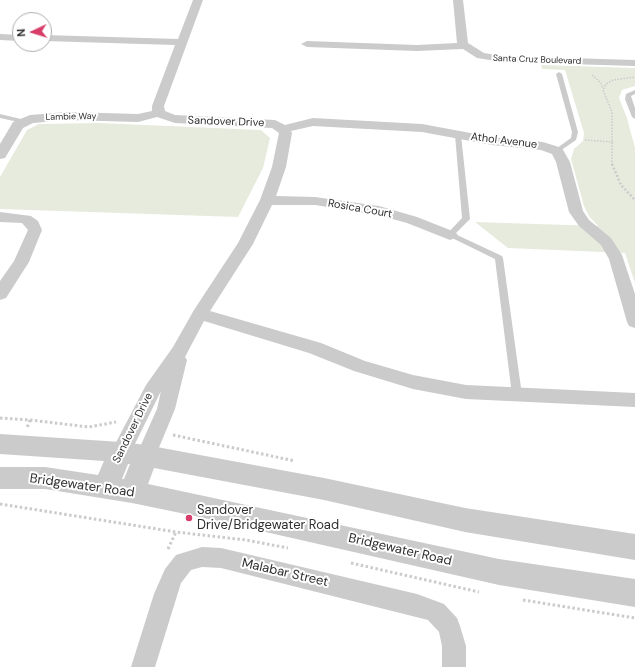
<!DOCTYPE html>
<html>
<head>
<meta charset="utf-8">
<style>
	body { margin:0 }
	#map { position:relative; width:635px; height:667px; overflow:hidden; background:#fff; font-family:"DM Sans",sans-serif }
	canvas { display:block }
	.north { position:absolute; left:12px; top:12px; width:40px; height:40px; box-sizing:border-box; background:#fff; border:1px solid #ababab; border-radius:50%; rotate:266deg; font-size:11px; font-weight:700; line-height:16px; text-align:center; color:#2e2e2e }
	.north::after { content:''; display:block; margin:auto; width:14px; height:18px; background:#d83e6a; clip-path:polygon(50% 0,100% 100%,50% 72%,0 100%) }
</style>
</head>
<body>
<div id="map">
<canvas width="635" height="667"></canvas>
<div class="north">N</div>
</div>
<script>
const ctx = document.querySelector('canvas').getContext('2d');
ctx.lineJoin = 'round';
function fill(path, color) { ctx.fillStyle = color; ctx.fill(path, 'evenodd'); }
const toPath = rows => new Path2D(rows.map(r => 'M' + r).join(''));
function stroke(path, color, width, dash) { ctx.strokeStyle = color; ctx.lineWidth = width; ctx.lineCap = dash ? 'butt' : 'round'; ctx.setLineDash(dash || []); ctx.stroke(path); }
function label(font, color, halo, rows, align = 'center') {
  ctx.font = font + ' "DM Sans",sans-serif'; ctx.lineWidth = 4; ctx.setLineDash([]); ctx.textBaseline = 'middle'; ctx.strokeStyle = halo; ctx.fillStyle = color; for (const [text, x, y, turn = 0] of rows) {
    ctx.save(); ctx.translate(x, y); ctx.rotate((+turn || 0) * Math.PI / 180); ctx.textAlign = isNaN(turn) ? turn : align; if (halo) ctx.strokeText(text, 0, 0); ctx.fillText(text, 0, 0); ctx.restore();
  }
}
fill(toPath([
	[541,65,635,68,635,86,622,90,619,98,627,118,635,148,635,283,625,253,508,248,475,222,598,226,589,216,584,206,571,159,574,149,583,141,584,133,565,70,542,69],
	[99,123,261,130,270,138,263,168,238,217,0,209,0,177,27,130,39,124]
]), '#e7ebdd');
stroke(toPath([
	[592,75,601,83,603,89],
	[585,140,613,142],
	[612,165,612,112,603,90,606,84,613,80,635,77]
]), '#cbcbcb', 1.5, [1.5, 1.5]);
stroke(toPath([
	[612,164,621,185,635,200]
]), '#cbcbcb', 2.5, [2, 2]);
stroke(toPath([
	[0,418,30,420,27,428],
	[30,420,89,427,116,422],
	[173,435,295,461],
	[0,504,176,532,246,540,288,548],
	[168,549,176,532],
	[351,563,479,592],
	[523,600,635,618]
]), '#cbcbcb', 3, [2.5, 2.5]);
fill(toPath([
	[559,72,562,74,578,132,576,140,557,153,553,151,571,138,572,132,556,74,559,72],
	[635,90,635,94,631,96,635,108,635,119,632,117,625,99,626,94,635,90],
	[0,114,25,120,26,121,23,123,0,118,0,114],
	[458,133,461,135,470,219,455,234,502,256,503,258,522,395,520,398,517,399,514,398,512,395,495,259,446,235,462,218,455,135,458,133]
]), '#cbcbcb');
fill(toPath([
	[193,0,203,0,164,106,165,111,175,115,275,120,285,125,313,118,422,124,492,137,543,142,562,148,570,162,583,211,589,220,611,238,622,255,635,294,635,328,629,326,627,322,609,259,601,245,579,226,569,212,556,162,552,154,541,150,492,145,422,132,313,126,291,131,292,133,286,167,276,196,315,197,379,206,417,217,455,232,458,235,455,238,450,240,407,223,378,215,315,205,272,205,253,244,210,311,321,343,365,361,413,375,466,385,635,393,635,407,466,399,413,389,354,371,309,353,204,321,185,357,187,360,175,409,153,462,146,464,139,462,136,456,157,409,161,391,128,458,121,460,114,458,111,452,146,385,173,347,194,310,238,243,260,200,272,167,279,133,272,128,175,123,157,117,138,122,67,120,33,123,23,128,5,158,0,159,0,144,13,122,30,115,67,112,138,114,152,111,152,106,175,45,44,41,44,35,178,39,193,0],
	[453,0,463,0,468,43,484,53,502,56,635,60,635,66,502,62,477,58,463,49,417,51,307,47,301,44,307,41,417,45,457,43,453,0],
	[0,34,20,35,20,41,0,40,0,34],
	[0,212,31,216,38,221,42,230,29,262,6,298,0,300,0,281,14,261,28,230,22,223,0,222,0,212],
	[202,547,221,548,417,594,444,604,457,618,460,626,466,646,466,667,442,667,442,646,439,632,428,620,221,568,202,567,191,570,181,583,155,667,131,667,154,594,165,569,176,555,202,547]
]), '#cbcbcb');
fill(toPath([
	[0,434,121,442,146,445,324,478,465,508,635,534,635,560,465,532,324,500,154,468,148,484,499,559,635,579,635,607,499,585,195,516,132,503,45,489,0,489,0,467,45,467,98,475,104,461,0,454,0,434],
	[128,464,130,464,124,479,122,479,128,464]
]), '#cbcbcb');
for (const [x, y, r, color] of [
	[189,518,4,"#d83e6a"]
]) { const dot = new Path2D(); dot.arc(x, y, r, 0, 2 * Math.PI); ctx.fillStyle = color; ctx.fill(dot); stroke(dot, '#fff', 1.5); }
label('9px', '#2e2e2e', '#fff', [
	["Santa Cruz Boulevard",537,60,2],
	["Lambie Way",71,117,-1]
]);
label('11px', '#2e2e2e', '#fff', [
	["Sandover Drive",226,122,2],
	["Athol Avenue",504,141,7],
	["Rosica Court",360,209,10],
	["Sandover Drive",133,428,-64]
]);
label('13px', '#2e2e2e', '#fff', [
	["Bridgewater Road",82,486,8],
	["Bridgewater Road",400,550,13],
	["Malabar Street",285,573,13]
]);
label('13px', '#2e2e2e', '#fff', [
	["Sandover",197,511],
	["Drive/Bridgewater Road",197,526]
], 'left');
</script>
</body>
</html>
